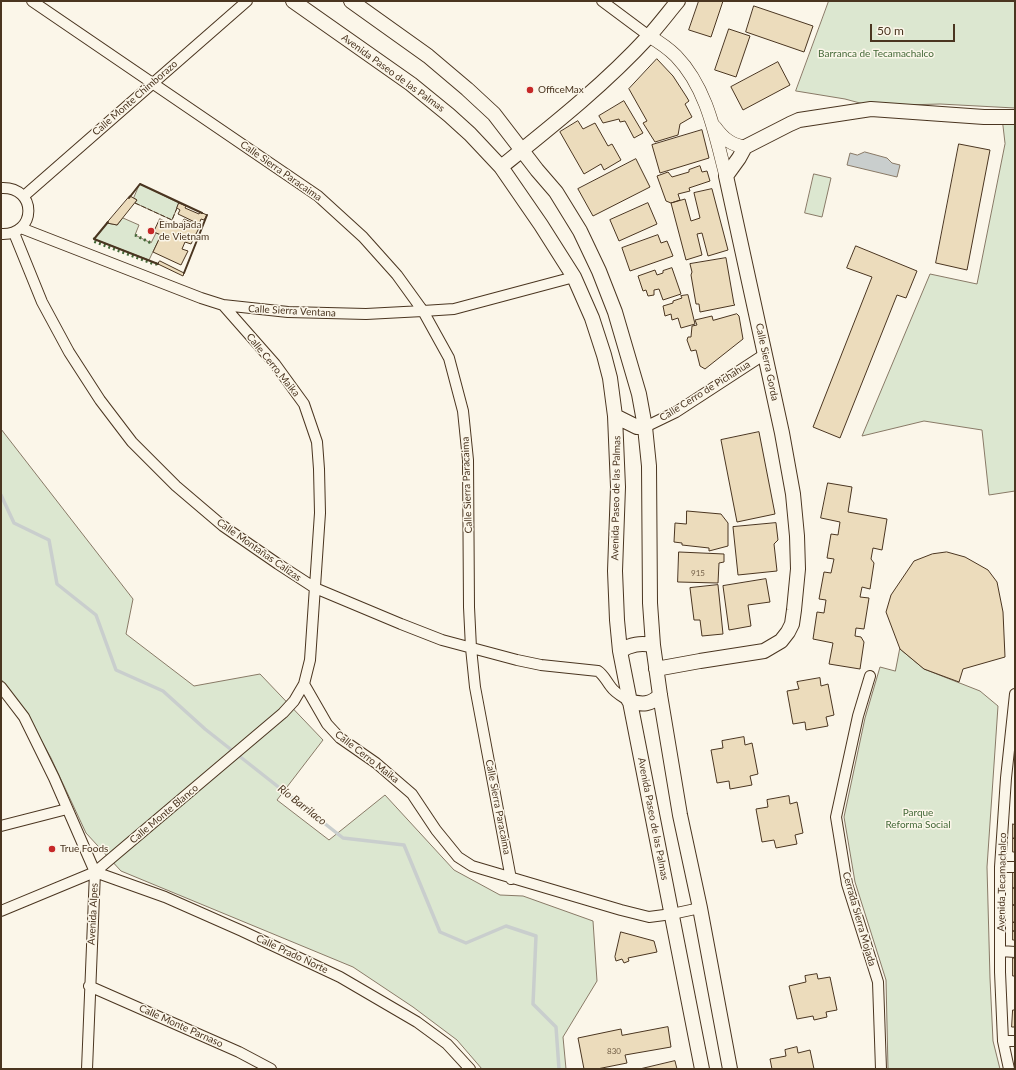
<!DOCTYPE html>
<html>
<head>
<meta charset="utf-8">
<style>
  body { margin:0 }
  #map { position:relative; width:1016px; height:1070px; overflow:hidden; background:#fbf6e9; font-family:Lato,sans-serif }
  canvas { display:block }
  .frame { position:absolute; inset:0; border:2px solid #4a3520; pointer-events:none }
  .scale { position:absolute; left:870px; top:24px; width:85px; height:18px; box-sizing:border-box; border:2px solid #4a3520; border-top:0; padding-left:5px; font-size:12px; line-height:14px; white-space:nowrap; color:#4a3520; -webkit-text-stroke:3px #fbf6e9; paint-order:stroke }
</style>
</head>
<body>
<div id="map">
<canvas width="1016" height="1070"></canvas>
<div class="frame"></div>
<div class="scale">50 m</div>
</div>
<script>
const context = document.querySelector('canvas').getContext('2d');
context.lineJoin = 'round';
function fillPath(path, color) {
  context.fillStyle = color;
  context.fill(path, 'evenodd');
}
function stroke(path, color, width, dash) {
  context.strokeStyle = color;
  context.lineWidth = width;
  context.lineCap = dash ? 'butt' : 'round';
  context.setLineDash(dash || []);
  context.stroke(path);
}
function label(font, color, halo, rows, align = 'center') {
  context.font = font + ' Lato,sans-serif';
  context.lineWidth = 3;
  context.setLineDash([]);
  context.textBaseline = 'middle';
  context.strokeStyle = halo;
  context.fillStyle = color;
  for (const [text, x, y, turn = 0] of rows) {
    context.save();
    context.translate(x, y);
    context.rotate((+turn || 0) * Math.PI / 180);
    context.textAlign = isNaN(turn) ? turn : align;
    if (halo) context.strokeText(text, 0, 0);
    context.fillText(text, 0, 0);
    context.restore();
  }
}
const green = new Path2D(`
  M829 1H1015V108L940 104 871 106 845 99 796 91Z
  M1002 114 1015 115V491L989 495 982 430 924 421 862 436 930 274 977 284 1005 144Z
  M814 174 831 178 822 217 805 213Z
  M140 184 179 203 172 220 135 203 137 200 134 198Z
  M123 218 139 225 135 235 151 243 156 233 161 235 149 260 94 239 107 223 117 225Z
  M1 429 133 599 126 634 194 686 260 674 323 740 277 800 329 840 385 795 454 870 500 895 523 896 593 921 597 981 563 1037 566 1069H482L457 1040 413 1007 353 967 121 871 86 833 51 758 27 714 1 679Z
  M900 649 924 669 980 691 998 706 987 867 990 978 993 1041 1000 1069H888L886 980 855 882 844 817 865 718 880 667 895 671Z`);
const water = new Path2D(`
  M865 152 887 158 892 163 900 165 897 177 847 165 850 153 857 155Z`);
const stream = new Path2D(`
  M1 495 14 523 49 540 57 584 96 615 116 670 163 691 205 729 343 838 404 845 440 932 466 943 506 926 536 936 533 1004 556 1027 559 1069`);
const building = new Path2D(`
  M699 1H723L711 37 689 30Z
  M754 6 813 26 804 52 746 32Z
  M729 29 750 36 736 77 715 70Z
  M657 59 673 76 686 96 689 101 685 104 692 117 680 124 678 135 655 142 643 123 647 121 629 89Z
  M778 62 790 85 743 110 731 87Z
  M624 101 643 133 634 138 625 121 620 122 619 119 603 123 599 116Z
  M578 121 583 129 595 123 608 146 612 144 621 160 604 170 601 164 584 174 560 132Z
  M702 130 709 158 660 173 652 145Z
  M959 144 990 150 967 270 936 263Z
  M636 159 650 187 593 216 578 189Z
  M700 166 702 172 707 171 710 181 689 188 690 191 678 194 680 200 671 203 666 201 657 176 668 172 672 177 689 172V170Z
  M712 189 728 250 708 256 702 233 697 234 702 255 686 260 671 203 685 199 691 221 700 218 694 193Z
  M130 196 137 200 117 225 107 223Z
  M179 203 186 206 185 208 199 214 200 212 207 215 204 220 201 219 199 224 178 214 180 210 177 208Z
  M648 203 657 224 619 241 610 220Z
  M160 219 180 228 184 219 200 226 191 244 185 242 182 249 188 251 181 265 153 252 161 235 154 232Z
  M658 235 661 243 667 241 673 256 630 271 622 248Z
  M856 246 917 271 906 298 897 295 840 438 813 427 872 277 847 268Z
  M726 258 734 304 735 305 700 312 699 304H696L691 275 692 272 690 264Z
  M160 261 184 273 183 276 158 264Z
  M672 268 681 294 663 300 659 289 654 290V295L648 296 646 290 643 291 638 276 655 270 657 275 663 273V271Z
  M688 295 695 324 681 328 678 318 672 320 671 314 665 316 663 306 673 303V301L682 298 681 296Z
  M737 314 739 316 743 339 705 369 700 366 696 350 691 351 687 340 688 337H691L692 326 697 325 695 320 712 316 713 320Z
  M759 432 775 514 737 522 721 440Z
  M828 483 852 487 848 512 887 519 882 550 873 548 871 559 874 563 870 589 862 587 860 597 869 598 864 629 856 628 855 636 861 637 864 642 860 669 829 664 833 643 813 639 817 612 824 613 826 600 819 599 824 572 831 573 834 559 827 558 831 534 838 535 840 522 821 518Z
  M687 511 721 514 728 523V546L709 551V548L682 545V543L674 542 675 523 686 524Z
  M776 523 778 540 774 544 777 571 738 575 733 527Z
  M679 552 724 554V562L719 563 718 583 678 582Z
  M947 552 965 557 988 570 997 582 1003 612 1005 657 963 669 959 682 924 669 900 649 886 612 891 595 914 561 932 554Z
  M766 579 770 602 748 605 751 626 729 630 723 586Z
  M718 585 723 634 702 636 700 620H694L690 588Z
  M820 678 821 686 828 684 834 715 826 717 828 726 806 730 805 722 793 724 787 691 799 689 797 682Z
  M744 737 745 745 752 743 758 774 750 776 752 785 730 789 729 781 717 783 711 750 723 748 722 741Z
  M789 796 790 804 797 802 803 833 795 835 797 844 776 848 774 840 762 842 756 809 768 807 767 800Z
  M1013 824 1015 825V839L1013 838Z
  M1013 838 1015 839V852H1013Z
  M1013 870 1015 871V888H1013Z
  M1013 888H1015V905H1013Z
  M1013 905H1015V923L1013 922Z
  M1013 922 1015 923V931H1013Z
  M1013 931H1015V940H1013Z
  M621 932 654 941 657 952 628 958 629 961 624 963 622 959 616 961 615 957Z
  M1013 958H1015V976H1013Z
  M817 974 818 979 830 977 837 1010 826 1012 827 1017 814 1020 813 1016 797 1019 789 986 806 982 805 976Z
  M1013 1010H1015V1027H1012Z
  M668 1027 671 1047 625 1055 627 1063 597 1069H584L578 1038 621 1029 622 1035Z
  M797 1047 798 1053 810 1050 814 1069H772L770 1059 786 1056 785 1050Z
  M675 1061 677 1069H640Z`);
const minor = new Path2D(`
  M32 1 318 196 363 237 397 275 423 311 449 358 463 411 468 460 469 607 471 648 475 687 511 879
  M602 1 649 36
  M1 188C38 186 37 236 1 234
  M24 196 247 1
  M21 228 201 298 223 305 288 312 366 314 423 311 454 309 574 277
  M14 233 42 302 69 352 100 400 132 442 176 486 223 526 278 564 315 588 401 624 442 640 517 660 541 665 598 671C604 675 606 681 611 687 615 693 623 697 629 701
  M645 427 676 412 765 354
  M870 676 858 716 836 817 847 884 878 982 881 1069
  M304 684 327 724 340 738 376 763 412 794 436 830 458 857 472 866 621 910 649 917 672 914 700 908
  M1 687 24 717 54 778 95 872 87 1069
  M1 826 67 809
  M1000 867H1015
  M95 872 165 897 242 931 340 977 417 1022 447 1044 470 1069
  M1 911 95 872 283 713 294 701 304 684 310 660 320 513 319 469 317 442 304 404 275 364 223 305
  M1001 951 1015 952
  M89 986 239 1052 271 1069
  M1003 1041H1015
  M1009 1069 1003 1041 1000 972V867L1006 778 1015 694`);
const tertiary = new Path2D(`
  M649 36C659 42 668 48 676 56 707 88 715 134 726 176
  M715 127C723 138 731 145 745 147`);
const secondary = new Path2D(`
  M293 1 411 84 449 115 470 134 501 167 541 225 574 277 592 318 604 355 610 378 615 416 618 487 615 571 617 620 620 651 702 1069
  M351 1 428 56 467 89 494 114 537 170 556 192 580 231 599 271 615 312 639 394 645 427 649 466 650 603 653 645 660 695 680 815 700 908 730 1069
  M501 167C552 126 604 85 649 36 659 25 668 13 678 1
  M615 416 637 427H645
  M620 651C631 644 640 643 653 645
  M656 669 700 661 764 651 781 641 788 632 792 624 794 610 798 569 797 536 793 494 782 433 726 176 739 158 745 147 790 124 799 120 871 109 984 117H1015
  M629 701C642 705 651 705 660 695`);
const hedge = new Path2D(`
  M135 235 151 243
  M95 238 93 241 154 264H158`);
const fence = new Path2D(`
  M135 203 172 220 177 208`);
const wall = new Path2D(`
  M129 198 140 184 202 213
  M108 222 94 239 158 264
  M184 273 207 215`);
const markers = [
  [530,90,4,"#c62828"],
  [151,231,4,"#c62828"],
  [52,849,4,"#c62828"]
];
const numberNames = [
  ["915",698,573],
  ["830",614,1051]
];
const parkNames = [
  ["Barranca de Tecamachalco",876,54],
  ["Parque",918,813],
  ["Reforma Social",918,825]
];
const streetNames = [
  ["Avenida Paseo de las Palmas",393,73,36],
  ["Calle Monte Chimborazo",135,98,-41],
  ["Calle Sierra Paracaima",281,171,35],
  ["Calle Sierra Ventana",292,311,3],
  ["Calle Sierra Gorda",767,362,78],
  ["Calle Cerro Maika",273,365,51],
  ["Calle Cerro de Pichahua",705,391,-32],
  ["Calle Sierra Paracaima",467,485,-92],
  ["Avenida Paseo de las Palmas",616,498,-89],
  ["Calle Montañas Calizas",259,550,35],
  ["Calle Cerro Maika",367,757,38],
  ["Calle Sierra Paracaima",498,807,79],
  ["Calle Monte Blanco",164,814,-40],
  ["Avenida Paseo de las Palmas",653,819,79],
  ["Avenida Tecamachalco",1002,882,-89],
  ["Avenida Alpes",93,914,-87],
  ["Cerrada Sierra Mojada",859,919,74],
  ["Calle Prado Norte",292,954,25],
  ["Calle Monte Parnaso",181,1026,24]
];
const poiNames = [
  ["OfficeMax",538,90],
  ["Embajada",159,225],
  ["de Vietnam",159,237],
  ["True Foods",60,849]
];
const waterNames = [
  ["Río Barrilaco",302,805,38]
];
fillPath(green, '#dce7d0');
stroke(green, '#887966', 1);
fillPath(water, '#c9cecd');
stroke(water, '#887966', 1);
stroke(stream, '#c9cecd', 3.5);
fillPath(building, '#ecdcbc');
stroke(building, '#4a3520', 1);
stroke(minor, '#4a3520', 12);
stroke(tertiary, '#4a3520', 14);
stroke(secondary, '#4a3520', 16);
stroke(minor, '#fbf6e9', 10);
stroke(tertiary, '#fbf6e9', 13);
stroke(secondary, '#fbf6e9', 14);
stroke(hedge, '#436837', 3, [2, 3]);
stroke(fence, '#4a3520', 1, [5, 2]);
stroke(wall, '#4a3520', 2);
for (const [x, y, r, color] of markers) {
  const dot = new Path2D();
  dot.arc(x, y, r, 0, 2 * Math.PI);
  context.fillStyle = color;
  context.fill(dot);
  stroke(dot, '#fbf6e9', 1.5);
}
label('8px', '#725f47', null, numberNames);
label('10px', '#436837', '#fbf6e9', parkNames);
label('10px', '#4a3520', '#fbf6e9', streetNames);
label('10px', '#4a3520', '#fbf6e9', poiNames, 'left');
label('italic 11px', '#4a3520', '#fbf6e9', waterNames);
</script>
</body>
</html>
